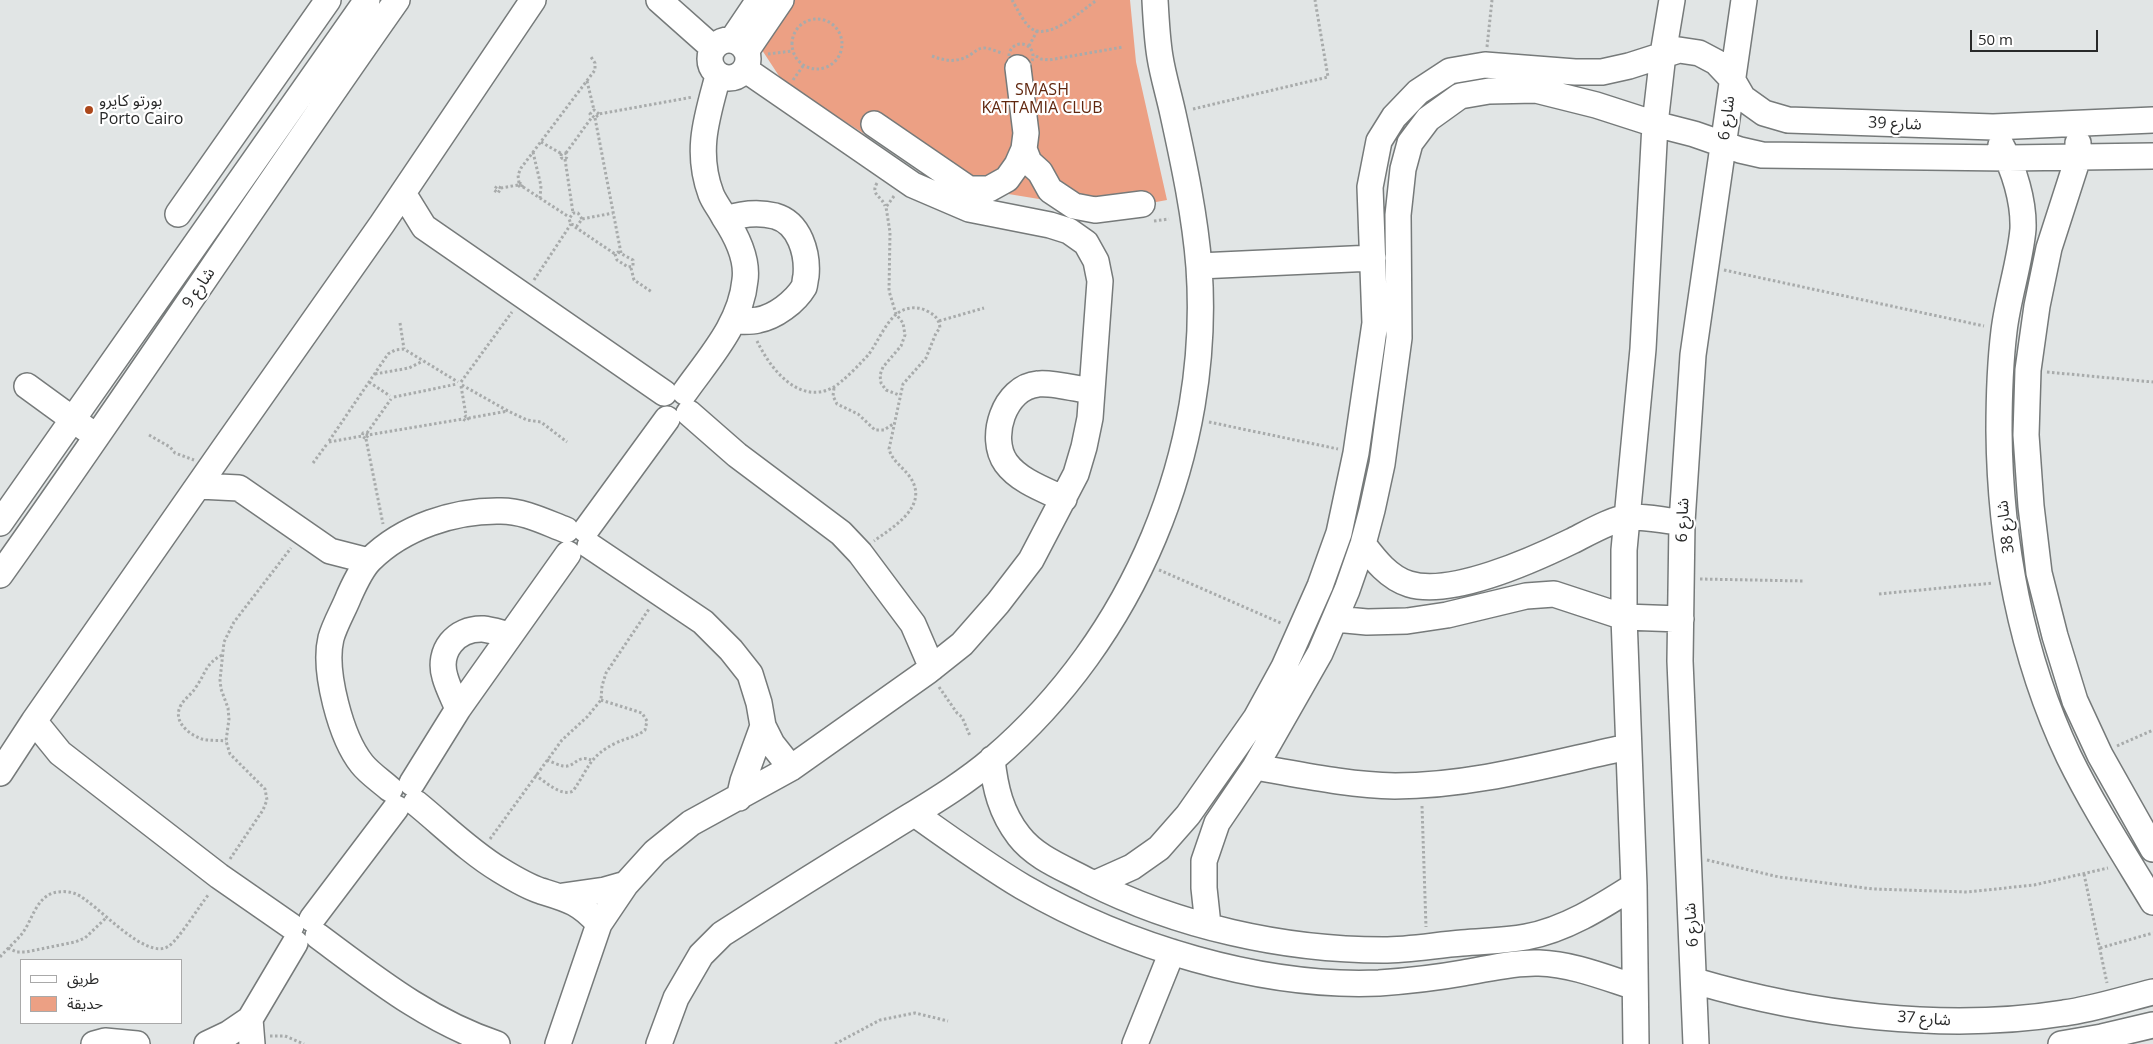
<!DOCTYPE html>
<html>
<head>
<meta charset="utf-8">
<style>
  body { margin:0 }
  #map { position:relative; width:2153px; height:1044px; overflow:hidden; background:#e1e5e5; font-family:"Open Sans","Noto Sans Arabic",sans-serif }
  canvas { display:block }
  .legend { position:absolute; left:20px; top:959px; width:162px; height:65px; box-sizing:border-box; background:#fff; border:1px solid #a9a9a9; margin:0; padding:6px 9px; list-style:none; font-size:15px; color:#282929 }
  .legend li { display:flex; align-items:center; gap:10px; height:25px }
  .legend b { width:25px; border:1px solid #a9a9a9 }
  .scale { position:absolute; left:1970px; top:30px; width:128px; height:22px; box-sizing:border-box; border:2px solid #282929; border-top:0; padding-left:6px; font-size:15px; line-height:18px; white-space:nowrap; color:#282929; -webkit-text-stroke:4px #fff; paint-order:stroke }
</style>
</head>
<body>
<div id="map">
<canvas width="2153" height="1044"></canvas>
<ul class="legend">
<li><b style="height:6px;background:#fff"></b>طريق</li>
<li><b style="height:14px;background:#eca084"></b>حديقة</li>
</ul>
<div class="scale">50 m</div>
</div>
<script>
const context = document.querySelector('canvas').getContext('2d');
context.lineJoin = 'round';
function fillPath(path, color) {
  context.fillStyle = color;
  context.fill(path, 'evenodd');
}
function stroke(path, color, width, dash) {
  context.strokeStyle = color;
  context.lineWidth = width;
  context.lineCap = dash ? 'butt' : 'round';
  context.setLineDash(dash || []);
  context.stroke(path);
}
function label(font, color, halo, rows, align = 'center') {
  context.font = font + ' "Open Sans","Noto Sans Arabic",sans-serif';
  context.lineWidth = 4.5;
  context.setLineDash([]);
  context.textBaseline = 'middle';
  context.strokeStyle = halo;
  context.fillStyle = color;
  for (const [text, x, y, turn = 0] of rows) {
    context.save();
    context.translate(x, y);
    context.rotate((+turn || 0) * Math.PI / 180);
    context.textAlign = isNaN(turn) ? turn : align;
    if (halo) context.strokeText(text, 0, 0);
    context.fillText(text, 0, 0);
    context.restore();
  }
}
const green = new Path2D(`
  M793 0H1130L1136 62 1167 200 1080 216 1045 200 978 189 924 172 783 82 760 47Z`);
const path = new Path2D(`
  M1012 0C1017 8 1024 24 1032 29 1051 40 1082 10 1097 0
  M792 44a25 25 0 1 1 50 0a25 25 0 1 1-50 0Z
  M1009 56a12 12 0 1 1 24 0a12 12 0 1 1-24 0Z
  M1029 46 1037 31
  M1487 47 1492 0
  M768 54 792 51
  M932 56C945 61 957 63 970 55 975 52 978 48 984 48 990 48 997 52 1003 53
  M1036 56 1041 59 1049 60 1123 47
  M793 80 803 66
  M587 81 594 110
  M1193 109 1328 77 1315 0
  M599 114 594 110 590 114 595 118 599 114 693 97
  M595 118 621 253
  M541 142 562 154
  M533 152 541 186 540 198
  M566 153 592 117
  M561 156a3 3 0 1 1 6 0a3 3 0 1 1-6 0Z
  M565 159 573 213
  M519 183 518 175 521 168 595 70V63L591 57
  M519 183 523 184 521 188 518 185Z
  M877 183C870 195 882 196 885 206
  M523 187 569 217
  M501 188 497 186 494 190 498 193 501 188 518 185
  M894 196 886 207 890 232 889 291 896 314 903 323 905 335 901 346 883 367 880 375 881 383 886 390 899 395
  M582 219 578 213H573L569 219 571 224 577 226 582 219 613 213
  M1154 221 1169 219
  M575 227 615 254
  M618 252 633 260V266L628 267 617 260 615 254Z
  M631 268 634 280 652 292
  M1724 270 1984 326
  M534 280 571 224
  M939 321 984 308
  M400 323 404 349
  M757 341C770 368 798 405 832 388 842 383 862 362 869 354 877 343 887 320 898 313 906 307 918 306 927 311 935 315 939 319 940 328L936 333 926 358 903 384 889 449C892 461 903 467 910 477 930 506 893 527 874 541
  M2047 372 2153 382
  M375 374 409 368 423 361
  M369 382 390 396
  M461 382 512 312
  M462 385 508 411 527 420 541 422 567 442
  M461 386 466 415
  M834 388 833 396 837 404 858 414 875 430H884L893 424
  M394 397 457 384
  M469 418 466 421 463 419 466 416 469 418 508 411
  M1209 422 1338 449
  M367 433 391 399
  M149 435 170 447 175 453 194 460
  M368 435 363 433 362 436 366 439 368 435 463 419
  M366 439 383 524
  M329 441 388 354 395 350 404 349 458 382
  M329 442 362 436
  M313 463 327 444
  M1159 570 1281 623
  M1700 579 1804 581
  M1879 594 1993 583
  M222 655C205 664 206 673 196 687 192 694 185 698 181 705 172 721 188 734 202 739 209 741 218 740 226 741
  M939 687 957 713 962 717 970 736
  M2117 746 2153 730
  M547 760C552 762 558 765 563 766 575 768 577 754 591 760
  M535 775C546 782 561 797 573 791 589 768 589 756 616 743 626 738 636 737 645 730L647 721 642 713 601 700
  M1422 806 1426 927
  M490 839 562 740 587 717 601 700 602 686 606 673 649 609
  M230 859 263 810 267 800 265 789 230 754 226 741 229 719 228 708 221 689 220 680 224 642 234 622 291 548
  M1707 860 1779 877 1873 889 1967 892 2034 885 2108 868
  M2084 874 2107 983
  M8 948 17 952H26L75 942 85 938 106 918
  M2100 948 2153 933
  M0 957C7 949 15 942 21 935 32 922 35 899 53 893 60 891 69 891 76 894 96 902 145 962 169 946 179 939 200 905 209 894
  M270 1036H285L304 1044
  M835 1044 880 1020 915 1013 948 1021`);
const minor = new Path2D(`
  M659 0 713 48
  M710 59a19 19 0 1 1 38 0a19 19 0 1 1-38 0Z
  M732 40 759 0
  M747 50 781 0
  M874 124 969 189H989L1007 179 1017 165 1024 149 1026 133 1018 68
  M2078 143V158L2049 248 2037 306 2028 370 2026 435 2031 506 2039 573 2055 636 2075 701 2100 755 2153 849
  M2001 145C2014 169 2024 201 2023 229 2020 263 2008 297 2004 331 2000 364 1999 398 1999 431 2000 542 2021 656 2069 757 2094 808 2124 854 2153 902
  M1024 149 1029 162 1040 172 1050 190 1074 206 1095 210 1142 204
  M403 193 424 227 664 393
  M178 214 328 0
  M726 219C741 214 759 212 775 216 800 223 808 254 806 276 805 280 805 284 804 287 795 302 775 317 758 320 750 322 742 321 735 321
  M1199 266 1373 258
  M27 386 86 429
  M685 392C709 358 741 324 745 280 748 258 736 235 724 217 720 209 714 202 711 194 695 151 707 117 718 76
  M689 413 737 455 841 533 860 553 913 624 932 668
  M199 486 239 488 330 551 369 561
  M1064 499C1045 490 1019 481 1006 463 988 438 1004 387 1038 384 1051 382 1077 389 1091 391
  M0 523 367 0
  M586 530 667 419
  M1363 544C1375 560 1389 578 1409 584 1451 597 1533 560 1572 541 1586 534 1614 518 1629 517 1646 516 1665 521 1682 522
  M590 546 703 622 731 650 750 674 759 703 763 726 772 744 791 768
  M0 575C135 385 263 190 397 0
  M1335 619 1367 622 1407 621 1447 615 1526 596 1554 594 1624 617 1681 619
  M458 709C454 699 448 688 445 677 437 651 456 628 483 629 492 630 501 633 510 635
  M34 721 60 753 219 876 291 926
  M992 759C995 788 1001 813 1019 836 1036 858 1064 868 1088 881 1177 926 1283 950 1383 950 1409 950 1436 945 1462 943 1483 941 1505 941 1526 937 1565 930 1601 907 1634 886
  M1255 767C1302 775 1348 785 1395 786 1474 786 1552 763 1628 747
  M0 773 34 721 223 450 382 224 533 0
  M412 783 458 709 568 554
  M390 789C381 781 369 773 362 764 341 738 323 671 331 638 335 624 344 609 349 596 354 585 361 569 370 560 403 527 455 510 501 511 524 511 545 522 566 530
  M739 798 743 781 763 726
  M416 803C443 825 470 852 500 870 513 878 526 886 541 891 567 899 580 902 599 924
  M915 814C950 839 986 865 1023 887 1125 946 1261 988 1379 983 1407 981 1435 978 1463 973 1488 969 1513 962 1539 963 1572 964 1604 977 1635 987
  M1094 884 1132 867 1159 848 1188 815 1256 718 1284 667 1320 586 1339 533 1356 453 1375 323 1370 187 1379 141 1394 117 1418 92 1450 71 1485 65 1575 72H1602L1629 66 1679 50 1699 53 1716 62 1732 79 1743 98 1764 113 1788 120 1993 127 2153 120
  M563 896 605 890 626 884
  M312 919 396 808
  M1208 925 1204 888V861L1217 823 1255 767 1320 653 1347 590 1363 544 1372 510 1382 464 1399 338 1398 215 1403 169 1410 143 1428 119 1460 96 1489 91 1536 90 1596 105 1655 124 1694 134 1740 150 1762 155 2008 158 2153 156
  M318 936C376 979 428 1021 497 1044
  M1695 981C1810 1015 1945 1032 2064 1013 2094 1009 2124 999 2153 992
  M250 1019 252 1044
  M94 1044 105 1041 137 1044
  M207 1044 228 1034 250 1019 295 943
  M558 1044 599 924 626 884 655 852 691 823 791 768 928 671 962 644 998 603 1031 560 1076 474 1084 447 1090 418 1100 281 1096 261 1086 243 1069 231 1050 225 969 209 913 185 746 70
  M659 1044 676 998 701 955 722 934C775 900 829 866 883 833 921 809 959 788 993 759 1134 638 1212 452 1199 267 1195 216 1184 164 1173 114 1169 95 1163 76 1160 57 1157 39 1156 19 1155 0
  M1135 1044 1172 952
  M1636 1044 1634 886 1624 617V550L1643 349 1655 124 1663 54 1672 0
  M1696 1044 1680 661 1682 522 1693 355 1744 0
  M2061 1044 2102 1037 2153 1025`);
const markers = [
  [89,110,5,"#ac471b"]
];
const parkNames = [
  ["SMASH",1042,90],
  ["KATTAMIA CLUB",1042,108]
];
const poiNames = [
  ["بورتو كايرو",99,101],
  ["Porto Cairo",99,119]
];
const streetNames = [
  ["شارع 6",1727,118,-83],
  ["شارع 39",1895,124,2],
  ["شارع 9",199,288,-56],
  ["شارع 6",1683,520,-88],
  ["شارع 38",2006,527,-97],
  ["شارع 6",1692,925,-94],
  ["شارع 37",1924,1019,4]
];
fillPath(green, '#eca084');
stroke(minor, '#767a7a', 28);
stroke(path, '#a8abab', 3, [2.5, 2.5]);
stroke(minor, '#fff', 25);
for (const [x, y, r, color] of markers) {
  const dot = new Path2D();
  dot.arc(x, y, r, 0, 2 * Math.PI);
  context.fillStyle = color;
  context.fill(dot);
  stroke(dot, '#fff', 2);
}
label('16px', '#60270f', '#fff', parkNames);
label('16px', '#282929', '#fff', poiNames, 'left');
label('16px', '#282929', '#fff', streetNames);
</script>
</body>
</html>
